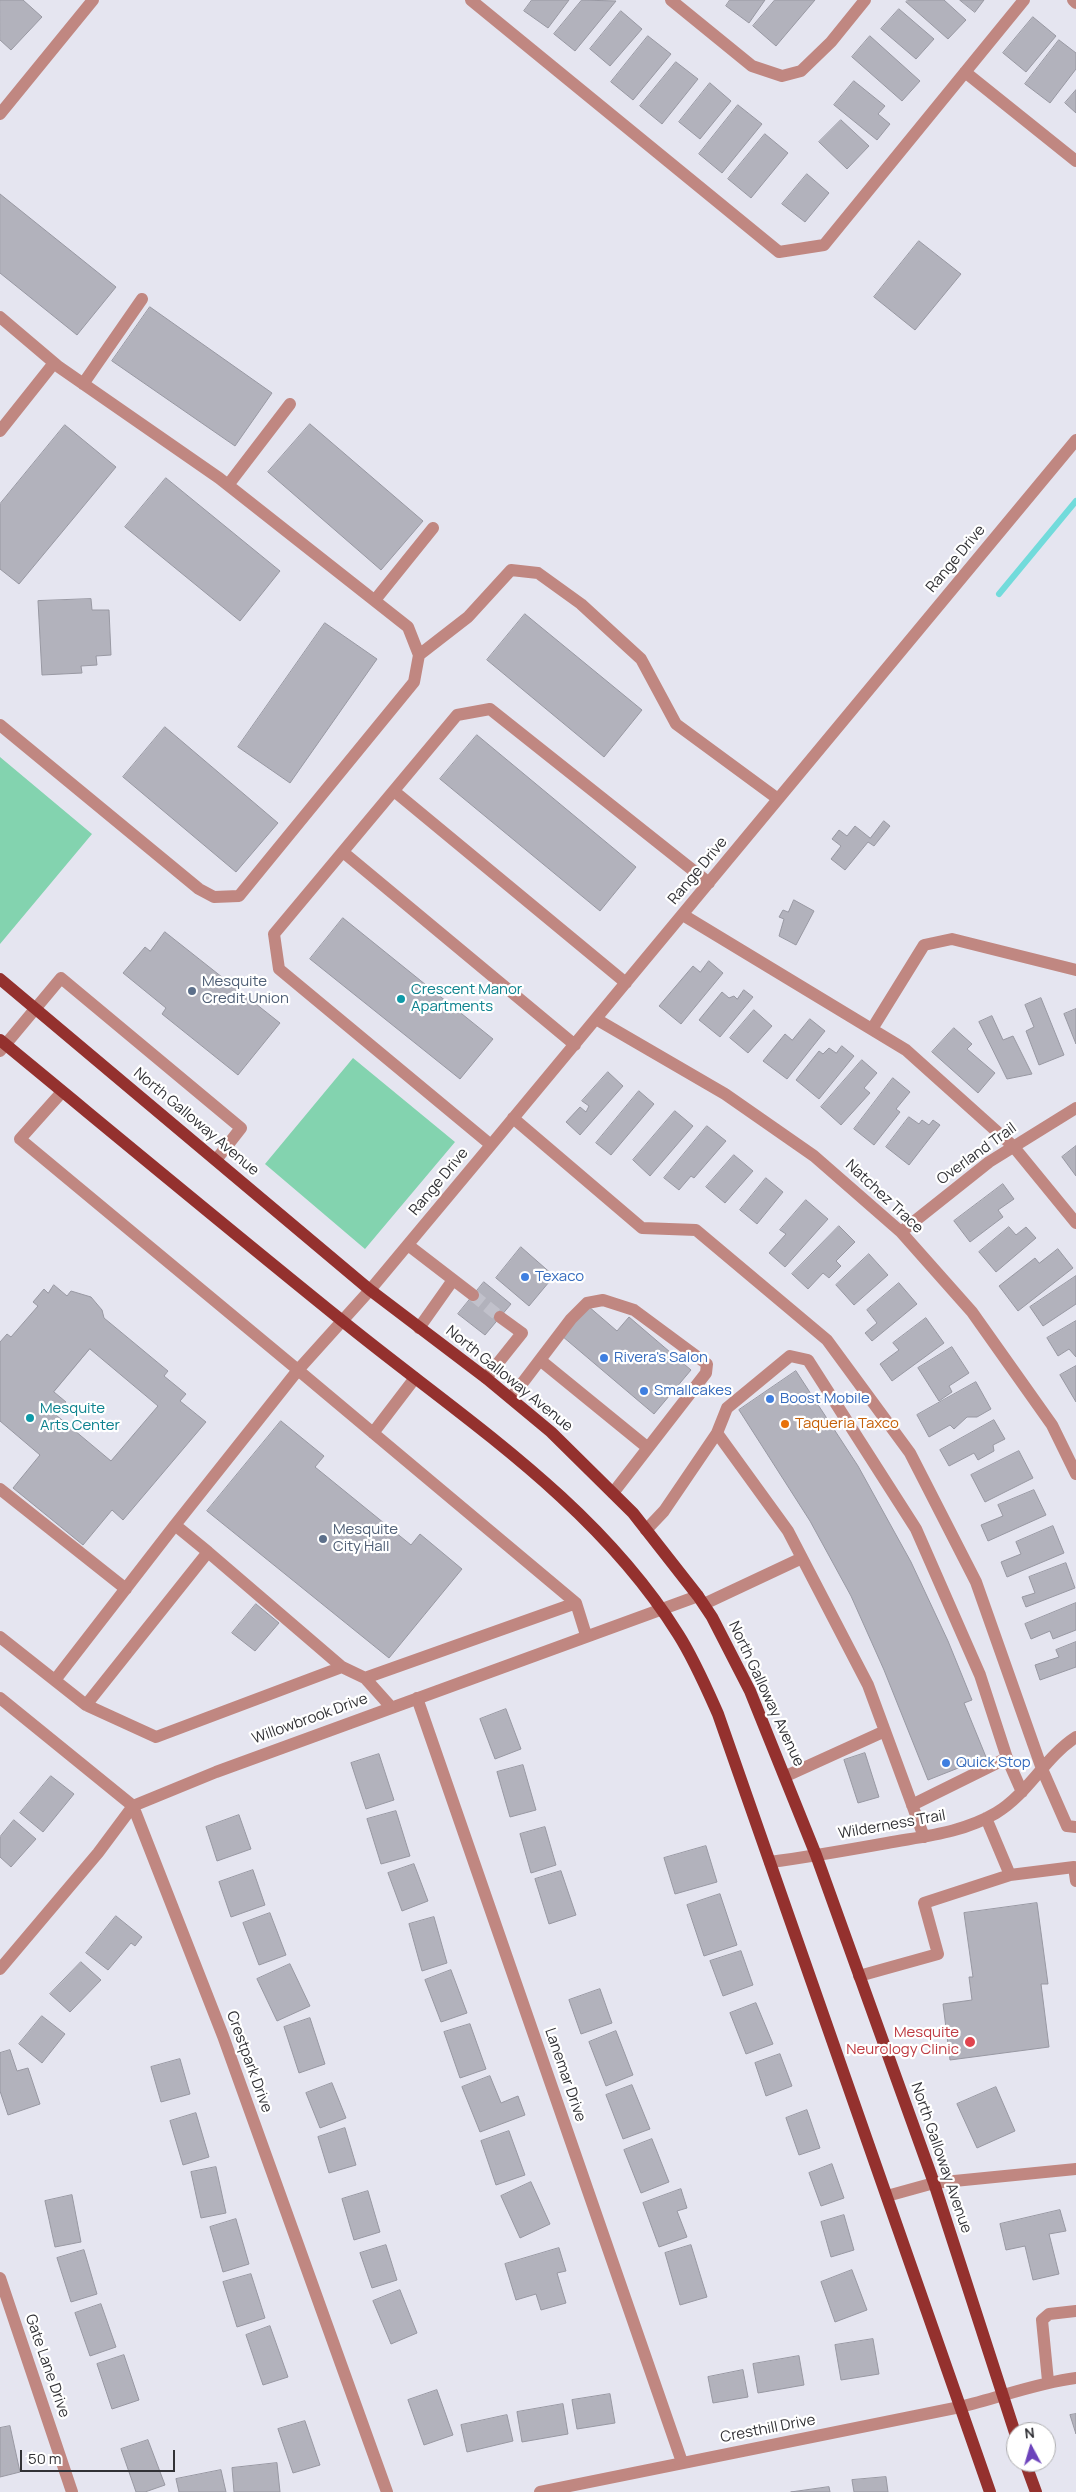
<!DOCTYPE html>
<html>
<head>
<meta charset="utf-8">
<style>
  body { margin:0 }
  #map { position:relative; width:1076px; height:2492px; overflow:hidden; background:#e5e5f0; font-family:Manrope,sans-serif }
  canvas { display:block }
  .north { position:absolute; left:1006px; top:2422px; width:50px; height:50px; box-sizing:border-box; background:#fff; border:1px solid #adadaf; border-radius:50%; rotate:354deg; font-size:14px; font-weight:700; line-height:20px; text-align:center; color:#323236 }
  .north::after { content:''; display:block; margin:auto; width:18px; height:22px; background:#6c43bb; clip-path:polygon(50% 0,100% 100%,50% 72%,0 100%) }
  .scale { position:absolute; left:20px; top:2450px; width:155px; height:22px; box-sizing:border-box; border:2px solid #323236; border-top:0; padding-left:6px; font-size:15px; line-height:18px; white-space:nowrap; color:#323236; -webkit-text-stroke:4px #fff; paint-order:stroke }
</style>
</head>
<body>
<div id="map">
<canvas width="1076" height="2492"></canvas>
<div class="north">N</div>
<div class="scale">50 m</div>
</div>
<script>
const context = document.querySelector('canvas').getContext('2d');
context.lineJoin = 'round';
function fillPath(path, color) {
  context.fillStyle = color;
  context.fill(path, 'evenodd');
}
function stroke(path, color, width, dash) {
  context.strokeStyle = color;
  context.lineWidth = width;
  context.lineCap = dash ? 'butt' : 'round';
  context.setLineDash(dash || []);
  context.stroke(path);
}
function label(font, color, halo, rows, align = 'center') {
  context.font = font + ' Manrope,sans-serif';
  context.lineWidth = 4.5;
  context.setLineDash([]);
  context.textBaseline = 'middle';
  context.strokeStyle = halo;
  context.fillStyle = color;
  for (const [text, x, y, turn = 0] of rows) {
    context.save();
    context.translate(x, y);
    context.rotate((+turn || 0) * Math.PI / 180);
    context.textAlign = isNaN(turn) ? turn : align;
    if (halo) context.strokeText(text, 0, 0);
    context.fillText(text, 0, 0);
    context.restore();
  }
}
const green = new Path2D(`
  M0 757 92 834 0 944Z
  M353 1058 455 1142 365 1249 265 1164Z`);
const stream = new Path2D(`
  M999 594 1076 501`);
const building = new Path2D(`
  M0 0H23L42 17 11 50 0 40Z
  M532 0H569L548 28 524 11Z
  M582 0 616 1 575 51 554 34Z
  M730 0H765L749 23 726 6Z
  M775 0H815L776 46 753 26Z
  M908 0H944L966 20 948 39 906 2Z
  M960 0H984L975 12Z
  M899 9 934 39 916 59 881 29Z
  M621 11 642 29 610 66 590 49Z
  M1033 17 1056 36 1026 72 1003 53Z
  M648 36 671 54 633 100 611 82Z
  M870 36 920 81 902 101 852 57Z
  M1059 40 1076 53V69L1050 103 1025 84Z
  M676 62 698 79 662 124 640 106Z
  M854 81 885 106 878 114 890 124 877 140 834 105Z
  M710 83 731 101 700 139 679 122Z
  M1076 90V113L1065 103Z
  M738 105 762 124 722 173 699 154Z
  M841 120 869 146 847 169 819 142Z
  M765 134 788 153 751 198 728 179Z
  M807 174 829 193 805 222 782 204Z
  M0 194 116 287 77 335 0 273Z
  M919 241 961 274 915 330 874 297Z
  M150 307 272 393 235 446 112 361Z
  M310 424 423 521 381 570 268 472Z
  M65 425 116 467 19 584 0 569V504Z
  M166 478 280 571 240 621 125 527Z
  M91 599 92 610H109L111 655 96 656 97 665 81 666 82 673 42 675 38 601Z
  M525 614 642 710 604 757 487 660Z
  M325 623 377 659 290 783 238 747Z
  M165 727 278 823 236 872 123 777Z
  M477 735 636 867 600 911 440 779Z
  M884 821 890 826 874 846 868 842 845 870 831 859 841 846 832 839 839 830 847 836 855 826 870 838Z
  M794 900 814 911 796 945 779 936 784 919 779 917 783 910 788 912Z
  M343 918 493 1039 460 1079 310 959Z
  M165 932 280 1023 238 1075 162 1014 166 1008 123 973 145 947 150 951Z
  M709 961 723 973 681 1024 659 1006 693 966 700 972Z
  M744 990 753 997 720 1037 699 1020 722 992 729 998 734 996 737 999Z
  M1041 998 1064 1055 1039 1065 1026 1031 1034 1027 1025 1005Z
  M1076 1009V1044L1064 1014Z
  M754 1010 772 1026 748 1053 730 1038Z
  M992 1016 1003 1040 1013 1036 1032 1074 1007 1079 979 1022Z
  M810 1019 825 1031 787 1079 763 1061 785 1034 792 1040Z
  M954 1028 972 1044 967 1049 995 1073 978 1093 932 1052Z
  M842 1046 854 1056 819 1099 796 1080 819 1051 823 1054 829 1048 836 1053Z
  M862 1060 877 1073 864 1088 870 1093 841 1125 821 1107Z
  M608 1072 623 1086 580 1135 566 1122 580 1107 586 1112 589 1106 582 1101Z
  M893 1078 910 1092 896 1109 900 1112 874 1145 854 1129Z
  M639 1091 654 1104 611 1155 596 1143Z
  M675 1111 693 1126 650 1176 633 1160Z
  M909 1117 919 1124 922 1120 929 1125 933 1120 940 1125 909 1165 886 1147Z
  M707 1126 726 1141 694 1178 691 1176 679 1190 664 1178Z
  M1076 1146V1176L1062 1157Z
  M734 1155 753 1171 725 1203 706 1187Z
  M766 1178 783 1192 757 1224 740 1210Z
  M1003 1184 1014 1199 998 1210 1003 1217 970 1242 954 1221Z
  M806 1200 828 1219 785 1267 769 1253 786 1234 780 1230Z
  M839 1226 855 1242 836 1261 841 1266 829 1278 823 1273 808 1289 792 1274Z
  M1009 1227 1016 1235 1026 1227 1036 1238 996 1272 979 1252Z
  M521 1247 554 1276 529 1306 496 1278Z
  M1058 1249 1073 1268 1018 1311 999 1286 1035 1258 1039 1263Z
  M869 1254 888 1275 854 1305 836 1285Z
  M1076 1276V1304L1043 1326 1030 1307Z
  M484 1282 511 1304 485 1335 458 1314Z
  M899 1283 917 1304 872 1341 865 1333 877 1323 867 1310Z
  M54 1285 67 1296 71 1291 91 1297 102 1310 104 1318 168 1371 164 1376 186 1394 180 1401 206 1422 123 1520 112 1510 83 1545 13 1488 40 1455 0 1421V1342L7 1334 11 1337 38 1306 33 1302 44 1289 48 1293ZM90 1349 158 1406 111 1461 56 1415 66 1402 54 1392Z
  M588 1306 617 1331 629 1317 691 1370 654 1414 562 1336Z
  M926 1318 944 1343 892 1381 880 1364 899 1350 893 1343Z
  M1076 1321V1357L1069 1349 1058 1356 1047 1338Z
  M952 1347 969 1373 949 1386 952 1392 939 1401 918 1368Z
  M1076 1366V1402L1060 1375Z
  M796 1371 858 1466 911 1562 948 1641 972 1700 964 1703 986 1757 928 1780 884 1670 851 1596 810 1521 739 1410Z
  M976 1382 991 1409 977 1417H967L954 1429 950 1425 929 1437 917 1415Z
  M994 1420 1005 1439 993 1445 994 1451 978 1460 974 1453 949 1466 940 1450Z
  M281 1421 324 1456 315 1467 411 1545 420 1534 462 1569 389 1658 207 1511Z
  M1019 1451 1033 1478 985 1502 971 1475Z
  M1034 1490 1046 1515 988 1541 981 1525 1003 1516 998 1505Z
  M1053 1526 1064 1553 1007 1577 1001 1562 1021 1554 1016 1542Z
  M1066 1563 1075 1588 1026 1607 1022 1597 1035 1593 1029 1577Z
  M1076 1603V1630L1053 1639 1050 1631 1031 1639 1025 1624Z
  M256 1604 279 1623 255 1651 232 1633Z
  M1076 1642V1667L1040 1680 1035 1665 1059 1657 1056 1650Z
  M506 1709 521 1749 495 1759 480 1719Z
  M865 1753 879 1797 858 1803 844 1760Z
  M379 1754 394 1800 366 1809 351 1763Z
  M523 1765 536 1810 510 1817 497 1772Z
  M51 1776 74 1794 43 1832 20 1813Z
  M396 1811 410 1856 381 1864 367 1819Z
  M239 1815 251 1849 217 1861 206 1827Z
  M14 1820 36 1839 11 1867 0 1857V1837Z
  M545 1827 556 1865 531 1873 520 1834Z
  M706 1846 717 1882 675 1894 664 1858Z
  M414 1864 428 1901 402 1911 388 1873Z
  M253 1870 265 1905 231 1917 219 1882Z
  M561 1871 576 1915 549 1924 535 1879Z
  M720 1894 737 1945 704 1956 687 1905Z
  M1037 1903 1048 1984H1041L1049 2047 950 2060 943 2004 972 2000 969 1977H973L964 1913Z
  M270 1913 286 1955 259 1965 243 1923Z
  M116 1916 142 1937 135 1946 131 1943 108 1970 86 1953Z
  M434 1917 447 1963 422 1971 409 1924Z
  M741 1951 753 1985 723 1996 710 1961Z
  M81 1962 101 1980 70 2012 50 1994Z
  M290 1964 310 2006 277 2021 257 1979Z
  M451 1970 467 2013 441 2022 425 1980Z
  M600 1989 612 2023 581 2034 569 2000Z
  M756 2003 773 2044 746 2054 730 2013Z
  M42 2016 65 2034 42 2063 19 2044Z
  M310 2018 325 2064 299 2073 284 2027Z
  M470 2024 486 2069 460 2078 444 2032Z
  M616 2031 633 2075 606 2086 589 2042Z
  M10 2050 17 2071 28 2068 40 2104 8 2115 0 2091V2053Z
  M780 2054 792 2086 766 2096 755 2063Z
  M180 2059 190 2094 161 2102 151 2067Z
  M490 2076 501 2103 518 2096 525 2115 480 2132 462 2087Z
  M332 2083 346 2118 320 2128 306 2093Z
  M632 2085 650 2129 623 2139 606 2095Z
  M996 2087 1015 2131 977 2148 957 2104Z
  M807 2110 820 2148 799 2155 786 2118Z
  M196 2113 209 2157 183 2165 170 2121Z
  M345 2128 356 2165 329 2173 318 2137Z
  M509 2131 525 2175 496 2185 481 2141Z
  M652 2139 669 2182 641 2193 624 2150Z
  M832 2164 844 2198 821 2206 809 2173Z
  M216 2167 226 2213 201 2218 191 2172Z
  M531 2182 550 2224 520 2238 501 2196Z
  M681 2189 687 2208 677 2211 687 2237 659 2247 643 2203Z
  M368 2191 380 2232 354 2240 342 2199Z
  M72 2195 81 2242 55 2247 45 2201Z
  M1060 2210 1066 2231 1049 2234 1059 2274 1033 2280 1025 2246 1006 2250 1000 2224Z
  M844 2215 854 2250 831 2257 821 2222Z
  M236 2219 249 2264 223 2272 210 2227Z
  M386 2245 397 2280 372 2288 360 2253Z
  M691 2245 707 2297 680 2305 665 2253Z
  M559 2248 566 2271 557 2273 566 2303 541 2310 536 2294 516 2300 505 2264Z
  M84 2250 97 2294 71 2302 57 2258Z
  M852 2270 867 2310 835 2322 821 2282Z
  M251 2274 265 2318 237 2327 223 2282Z
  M400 2290 417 2333 391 2344 373 2301Z
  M101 2304 116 2347 90 2356 75 2313Z
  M270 2326 288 2377 263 2385 246 2335Z
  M873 2339 879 2374 841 2380 835 2345Z
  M124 2355 139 2400 112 2409 97 2364Z
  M799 2356 804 2385 758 2393 753 2364Z
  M743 2370 748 2397 713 2403 708 2377Z
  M437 2390 453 2435 424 2445 408 2400Z
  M610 2394 615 2423 577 2429 572 2400Z
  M563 2404 568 2434 522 2442 517 2412Z
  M1076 2414V2434L1070 2415Z
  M507 2415 513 2441 467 2452 461 2425Z
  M305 2421 320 2465 293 2473 278 2429Z
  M10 2426 20 2472 0 2477V2428Z
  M148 2440 165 2485 145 2492H136L121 2449Z
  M277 2463 280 2492H234L232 2468Z
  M221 2470 226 2492H179L176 2479Z
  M886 2477 888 2492H854L852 2480Z
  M829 2487 830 2492H791Z`);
const minorTunnel = new Path2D(`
  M473 1295 500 1317`);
const minor = new Path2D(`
  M471 0 779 252 824 245 1024 0
  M671 0 752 66 782 76 801 71 831 42 865 0
  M1073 0 1076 3
  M965 72 1076 161
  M0 114 93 0
  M0 317 59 367 219 478 408 627 419 655 414 682 239 896 214 897 199 889 0 725
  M83 384 142 299
  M0 431 54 363
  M228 485 290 404
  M375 600 433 528
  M419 655 468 617 511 570 538 573 581 604 641 659 676 724 778 799
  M394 791 626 983
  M343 852 575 1045
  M683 915 906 1050 1013 1146 1076 1223
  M596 1019 725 1094 814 1156 901 1232 972 1312 1052 1425 1076 1474
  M872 1029 924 945 952 939 1076 970
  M0 1051 61 978 241 1128 216 1160
  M62 1092 20 1139 298 1370 370 1290 491 1145 1076 440
  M513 1118 642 1228 696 1230 827 1340 910 1453 976 1582 1042 1769 1067 1826 1076 1827
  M491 1145 279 969 274 934 457 715 490 709 709 883
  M901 1232 989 1162 1076 1108
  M408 1245 473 1295
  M419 1328 453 1280
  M540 1360 648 1448
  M486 1378 522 1333 500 1317
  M511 1398 571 1319 587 1303 603 1300 634 1310 707 1364 706 1373 613 1493
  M373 1433 415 1378
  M717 1433 727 1408 790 1356 808 1360 916 1529 980 1675 1007 1758 1022 1792
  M0 1489 126 1589
  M646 1530 664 1511 717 1433 788 1531 868 1685 924 1837
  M208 1552 342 1667
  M704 1604 802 1558
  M0 1637 86 1705
  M365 1678 576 1603
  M55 1680 175 1525
  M0 1698 133 1806 223 2036 387 2492
  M417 1698 682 2462
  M391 1707 365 1678 342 1667 156 1737 86 1705 208 1552 175 1525 298 1370 576 1603 586 1635
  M786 1776 885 1731
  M912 1805 1007 1758
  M986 1818 1010 1875 1074 1867 1076 1881
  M770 1862C809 1857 848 1850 887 1843 925 1836 962 1833 996 1813 1028 1794 1045 1757 1076 1737
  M0 1969 98 1853 133 1806 216 1772 698 1596
  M859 1976 938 1954 924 1903 1010 1875
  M887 2196 934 2183 1076 2169
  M0 2278 72 2492
  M1048 2381 1042 2320 1049 2314 1076 2311
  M540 2492 960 2407C999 2398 1036 2383 1076 2378`);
const major = new Path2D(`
  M0 979 370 1290 486 1378 551 1432 633 1513 698 1596 712 1617 750 1691 816 1855 934 2183 1016 2436
  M0 1040C113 1133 226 1227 340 1319 459 1416 595 1501 678 1634 694 1659 706 1687 718 1714L990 2492
  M1025 2462 1036 2492`);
const markers = [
  [192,991,5,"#5c6f8a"],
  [401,999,5,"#0f9aa8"],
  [525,1277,5,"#3f7fe0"],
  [604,1358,5,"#3f7fe0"],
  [644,1391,5,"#3f7fe0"],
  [770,1399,5,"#3f7fe0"],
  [30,1418,5,"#0f9aa8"],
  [785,1424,5,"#e8710a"],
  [323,1539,5,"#5c6f8a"],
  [946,1763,5,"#3f7fe0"],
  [970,2042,6,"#e0444e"]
];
const streetNames = [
  ["Range Drive",956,559,-50],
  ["Range Drive",698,871,-50],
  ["North Galloway Avenue",196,1122,40],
  ["Overland Trail",977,1154,-36],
  ["Range Drive",439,1182,-50],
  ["Natchez Trace",884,1197,43],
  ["North Galloway Avenue",509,1379,39],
  ["North Galloway Avenue",766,1694,65],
  ["Willowbrook Drive",310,1719,-20],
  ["Wilderness Trail",892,1825,-10],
  ["Crestpark Drive",249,2062,70],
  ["Lanemar Drive",565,2075,71],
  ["North Galloway Avenue",941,2158,71],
  ["Gate Lane Drive",47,2366,71],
  ["Cresthill Drive",768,2429,-11]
];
const serviceNames = [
  ["Mesquite",202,982],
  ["Credit Union",202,999],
  ["Mesquite",333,1530],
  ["City Hall",333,1547]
];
const cultureNames = [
  ["Crescent Manor",411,990],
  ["Apartments",411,1007],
  ["Mesquite",40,1409],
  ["Arts Center",40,1426]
];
const shopNames = [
  ["Texaco",535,1277],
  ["Rivera's Salon",614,1358],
  ["Smallcakes",654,1391],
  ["Boost Mobile",780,1399],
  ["Quick Stop",956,1763]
];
const foodNames = [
  ["Taqueria Taxco",795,1424]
];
const healthNames = [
  ["Mesquite",959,2033],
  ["Neurology Clinic",959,2050]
];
fillPath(green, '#83d3af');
stroke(stream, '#72dbdb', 6);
fillPath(building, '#b2b2bc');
stroke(building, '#9898a2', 1);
stroke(minorTunnel, '#c1c1cb', 12, [12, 6]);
stroke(minor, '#c08781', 12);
stroke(major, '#94312e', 12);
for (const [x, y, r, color] of markers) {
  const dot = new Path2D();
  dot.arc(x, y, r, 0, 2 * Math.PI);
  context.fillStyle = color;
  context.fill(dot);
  stroke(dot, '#fff', 2);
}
label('15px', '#323236', '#fff', streetNames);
label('15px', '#4e5e75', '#fff', serviceNames, 'left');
label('15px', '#0d838f', '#fff', cultureNames, 'left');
label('15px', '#366cbe', '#fff', shopNames, 'left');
label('15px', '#c56008', '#fff', foodNames, 'left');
label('15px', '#be3a42', '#fff', healthNames, 'right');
</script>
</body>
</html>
